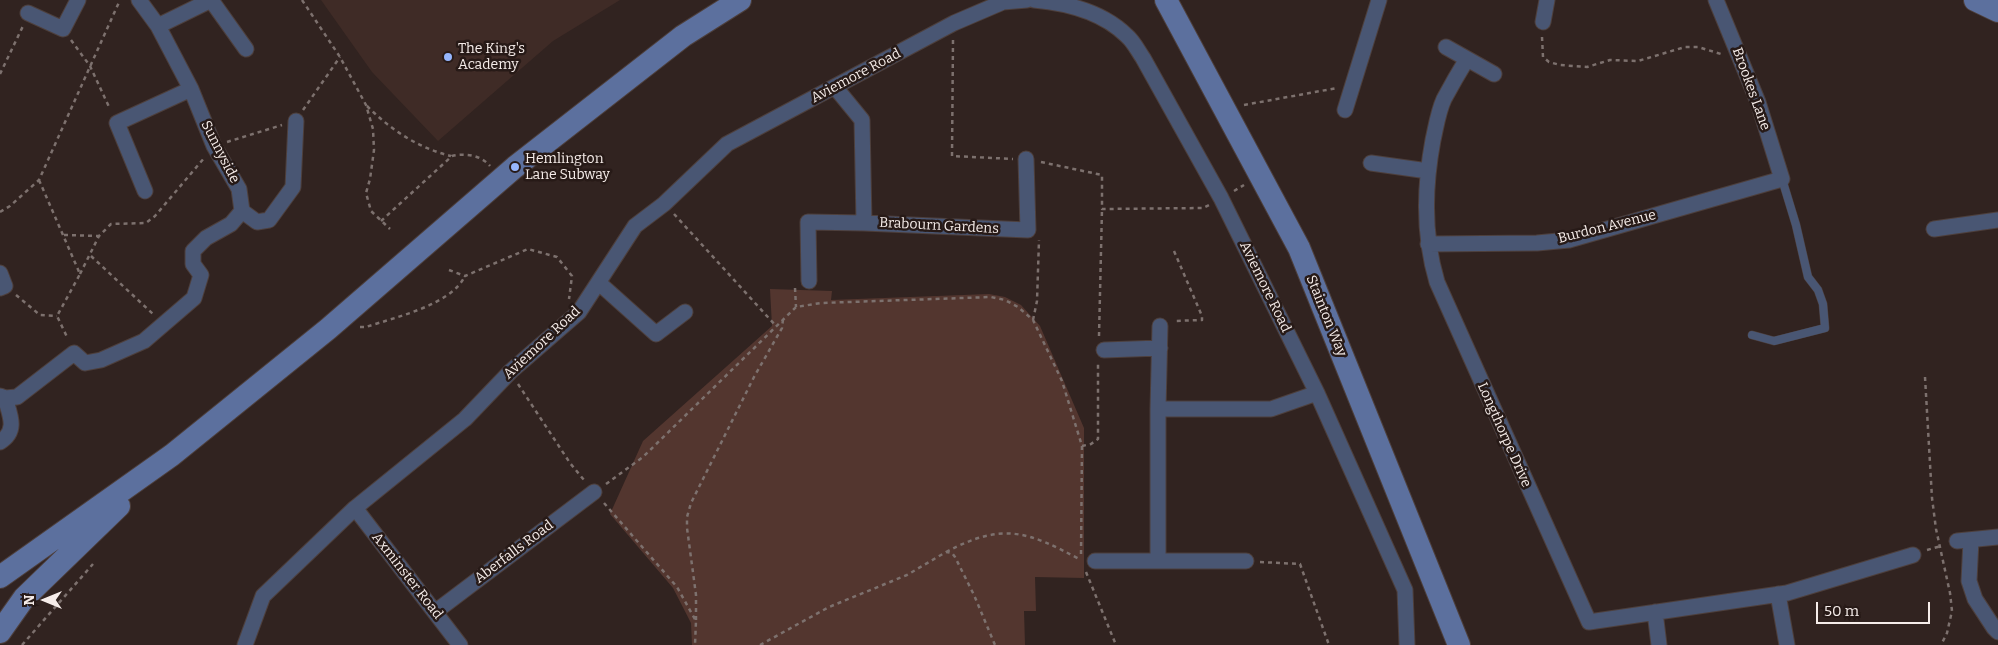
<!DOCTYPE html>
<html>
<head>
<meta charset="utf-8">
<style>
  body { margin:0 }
  #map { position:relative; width:1998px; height:645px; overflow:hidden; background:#312320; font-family:Bitter,serif }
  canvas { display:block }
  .north { position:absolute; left:20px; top:575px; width:50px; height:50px; -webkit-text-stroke:4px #271a17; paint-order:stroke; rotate:270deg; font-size:14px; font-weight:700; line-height:20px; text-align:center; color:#f6edea }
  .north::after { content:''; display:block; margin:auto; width:18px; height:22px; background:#f6edea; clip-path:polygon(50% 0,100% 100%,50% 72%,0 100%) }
  .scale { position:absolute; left:1816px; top:602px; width:114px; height:22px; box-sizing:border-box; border:2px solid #f6edea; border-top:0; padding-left:6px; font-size:15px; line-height:18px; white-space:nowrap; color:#f6edea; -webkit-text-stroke:4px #271a17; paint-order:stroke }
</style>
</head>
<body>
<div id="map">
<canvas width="1998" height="645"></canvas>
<div class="north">N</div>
<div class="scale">50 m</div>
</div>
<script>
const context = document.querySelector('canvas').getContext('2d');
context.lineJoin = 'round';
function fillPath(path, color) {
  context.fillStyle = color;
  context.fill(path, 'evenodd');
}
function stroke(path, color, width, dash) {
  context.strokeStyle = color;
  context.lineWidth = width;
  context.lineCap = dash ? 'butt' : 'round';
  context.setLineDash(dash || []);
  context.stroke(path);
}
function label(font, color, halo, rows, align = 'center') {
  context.font = font + ' Bitter,serif';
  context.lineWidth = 5;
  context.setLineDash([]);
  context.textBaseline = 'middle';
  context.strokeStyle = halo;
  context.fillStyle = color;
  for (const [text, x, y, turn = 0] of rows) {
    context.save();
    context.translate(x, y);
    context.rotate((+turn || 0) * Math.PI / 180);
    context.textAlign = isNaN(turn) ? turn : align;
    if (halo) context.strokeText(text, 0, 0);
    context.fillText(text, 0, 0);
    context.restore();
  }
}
const built = new Path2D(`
  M321 0H620L553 41 438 141 372 72Z`);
const green = new Path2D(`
  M770 289 832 291 831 300 989 294 1005 297 1021 305 1040 326 1084 428V578L1035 577 1036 611H1024L1025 645H692L691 623 673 588 610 514 643 441 772 326Z`);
const path = new Path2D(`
  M302 0 340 57 366 105 373 129 374 150 370 179 366 193 371 211 390 229
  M1542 37 1543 57 1549 62 1560 65 1587 67 1610 60 1638 61 1685 47H1698L1721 54
  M71 40 90 66 110 109
  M953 40 952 156 1013 159
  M0 74 23 26
  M1244 105 1337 88
  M367 106C391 130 418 148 451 156
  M303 110 340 57
  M227 142 282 125
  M1041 162 1102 175V209L1203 208 1209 205
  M39 180 80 274 57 316 68 339
  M1234 191 1244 185
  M0 212 10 206 39 180 120 0
  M674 214 776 326
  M381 221 452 156C465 153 481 155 490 166
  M64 235 99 236
  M1174 251 1202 316V320L1174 321
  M91 256 154 315
  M449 270 465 276 528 249 557 257 572 276 569 299
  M80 274 99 236 111 224 146 223 155 216 205 157
  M795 288 796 307
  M16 295 40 315 57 316
  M1033 320 1037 301 1039 240
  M360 327H366C396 317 451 305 465 276
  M1099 336 1102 209
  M1925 377 1932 498 1936 529 1950 593 1952 611 1947 633 1941 645
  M518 384 570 463 584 480
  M1082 446 1091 444 1098 439V364
  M606 484 643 457 796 307 821 303 991 297 1005 300 1018 307 1033 320 1062 381 1082 446 1081 555
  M604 503 677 587 696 621 695 645
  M1927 550 1941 546
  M946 552C1003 522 1027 531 1081 560
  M1260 562 1300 564 1329 645
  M1086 572 1116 645
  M696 620V595L687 528V517L691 503 754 377 782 328 783 319
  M22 645 93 564
  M760 645 829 607 907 575 946 552 952 553 955 557 974 595 995 645`);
const lane = new Path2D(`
  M1752 335 1774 341 1825 328 1823 304 1818 290 1808 277 1796 225 1782 179`);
const street = new Path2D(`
  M1034 0C1067 3 1103 12 1127 36 1134 42 1138 51 1143 58L1221 198 1317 393 1405 590 1407 645
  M28 13 63 29 78 0
  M1543 22 1547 0
  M158 26 211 0 246 49
  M1446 47 1494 74
  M1467 59C1459 72 1451 86 1444 99 1438 112 1436 127 1433 140 1424 188 1423 235 1437 282L1589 622 1787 593 1913 555
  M835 87 862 120 864 223 1028 230 1026 159
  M1345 110 1379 0
  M1371 163 1428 171
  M145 191 117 123 191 89
  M242 211 257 222 269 220 293 187 296 121
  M1934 229 1998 220
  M1428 244 1537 243 1569 240 1782 179 1758 102 1716 0
  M0 273 5 286 0 288
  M809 281 808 222 864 223
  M599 283 656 334 685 312
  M1104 350 1160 348
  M0 396 5 398 17 397 74 353 85 363 101 360 144 341 194 298 201 275 193 264V251L206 238 231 224 242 211 239 189 214 146 191 89 158 26 139 0
  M1158 409 1160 326
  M0 442C18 431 10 415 5 398
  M355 508 460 645
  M1971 540 1969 581 1975 599 1994 628 1998 632
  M1957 541 1998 537
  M1095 561H1158
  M1246 561H1158V409H1271L1317 393
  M1778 594 1787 645
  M435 612 594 492
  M1655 612 1659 645
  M245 645 263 596 355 508 465 419 511 371 579 312 635 226 664 204 727 144 954 23 1003 2 1027 0`);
const secondary = new Path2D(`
  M1166 0 1299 248 1459 645
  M1975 0 1998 11
  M0 577 172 455 328 329 515 167 683 36 740 0
  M0 632 24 598 119 506`);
const markers = [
  [448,57,5,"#96b6fd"],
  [515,167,5,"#96b6fd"]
];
const poiNames = [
  ["The King's",458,49],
  ["Academy",458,65],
  ["Hemlington",525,159],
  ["Lane Subway",525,175]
];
const streetNames = [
  ["Aviemore Road",856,76,-28],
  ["Brookes Lane",1751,89,70],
  ["Sunnyside",220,152,63],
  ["Brabourn Gardens",939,226,3],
  ["Burdon Avenue",1607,227,-14],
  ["Aviemore Road",1265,287,64],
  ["Stainton Way",1326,316,68],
  ["Aviemore Road",542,343,-43],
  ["Longthorpe Drive",1504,435,66],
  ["Aberfalls Road",514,552,-37],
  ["Axminster Road",407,576,52]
];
fillPath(built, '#3f2b26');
fillPath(green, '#53362f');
stroke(lane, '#4d3f3c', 9);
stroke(street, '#4d3f3c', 17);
stroke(secondary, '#4d3f3c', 24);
stroke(path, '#7d716e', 2.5, [4, 4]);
stroke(lane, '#495673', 8);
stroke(street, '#495673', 15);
stroke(secondary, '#5c709e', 22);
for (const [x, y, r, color] of markers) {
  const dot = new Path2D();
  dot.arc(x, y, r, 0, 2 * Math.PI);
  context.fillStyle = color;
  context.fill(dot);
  stroke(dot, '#271a17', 2);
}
label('14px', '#f6edea', '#271a17', poiNames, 'left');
label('14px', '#f6edea', '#271a17', streetNames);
</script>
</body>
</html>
